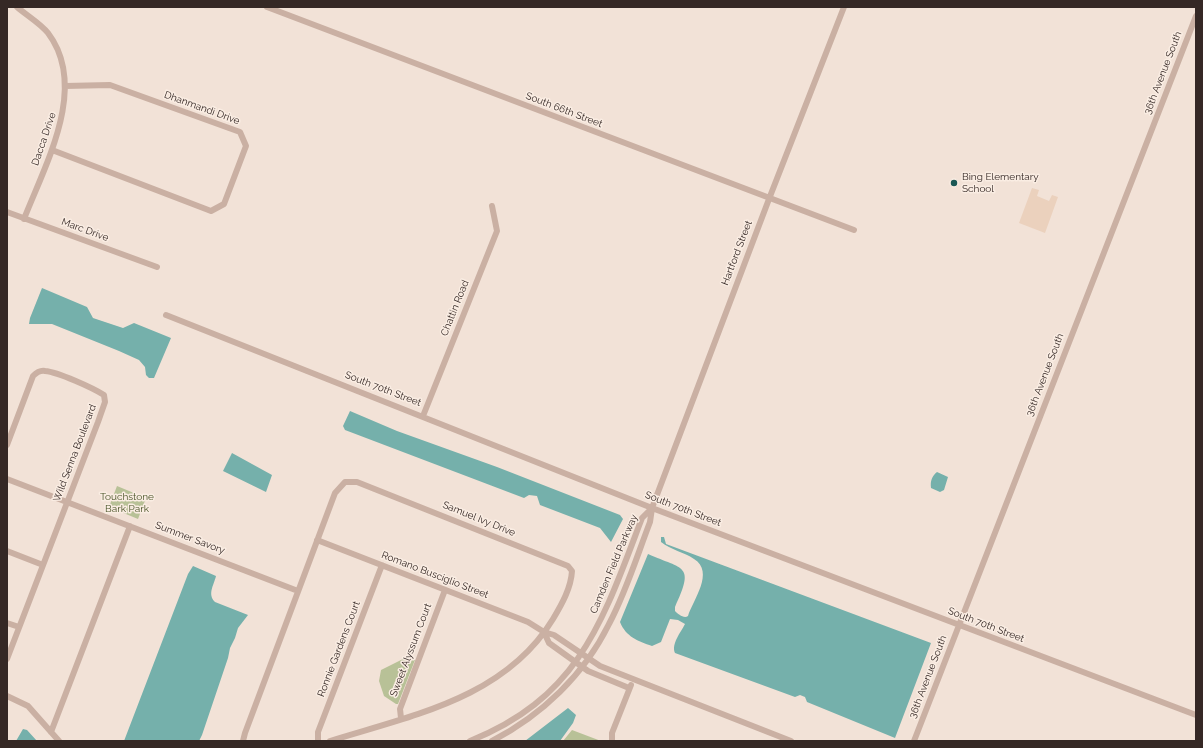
<!DOCTYPE html>
<html>
<head>
<meta charset="utf-8">
<style>
  body { margin:0 }
  #map { position:relative; width:1203px; height:748px; overflow:hidden; background:#f2e2d7; font-family:Raleway,sans-serif }
  canvas { display:block }
  .frame { position:absolute; inset:0; border:8px solid #352825; pointer-events:none }
</style>
</head>
<body>
<div id="map">
<canvas width="1203" height="748"></canvas>
<div class="frame"></div>
</div>
<script>
const context = document.querySelector('canvas').getContext('2d');
context.lineJoin = 'round';
function fillPath(path, color) {
  context.fillStyle = color;
  context.fill(path, 'evenodd');
}
function stroke(path, color, width, dash) {
  context.strokeStyle = color;
  context.lineWidth = width;
  context.lineCap = dash ? 'butt' : 'round';
  context.setLineDash(dash || []);
  context.stroke(path);
}
function label(font, color, halo, rows, align = 'center') {
  context.font = font + ' Raleway,sans-serif';
  context.lineWidth = 3;
  context.setLineDash([]);
  context.textBaseline = 'middle';
  context.strokeStyle = halo;
  context.fillStyle = color;
  for (const [text, x, y, turn = 0] of rows) {
    context.save();
    context.translate(x, y);
    context.rotate((+turn || 0) * Math.PI / 180);
    context.textAlign = isNaN(turn) ? turn : align;
    if (halo) context.strokeText(text, 0, 0);
    context.fillText(text, 0, 0);
    context.restore();
  }
}
const green = new Path2D(`
  M117 486 146 498 138 519 109 507Z
  M405 658 415 660 398 704H396L384 696 379 681 381 670Z
  M572 730 601 741H563Z`);
const plaza = new Path2D(`
  M1032 188 1039 190 1037 196 1049 201 1052 195 1058 197 1045 233 1019 223Z`);
const water = new Path2D(`
  M42 288 87 307 93 318 123 328 134 323 171 338 154 378H149L146 375 145 367 139 360 119 351 52 324H29L30 318Z
  M350 411 397 431 497 467 620 515 623 519 611 542 600 528 540 505 537 496 529 495 524 498 345 430 343 426Z
  M232 453 272 475 266 492 223 471Z
  M937 472 948 477 944 490 940 492 931 488C930 481 932 476 937 472Z
  M661 537H664L666 544 931 643 895 738 807 702 805 697 800 695 795 697 675 653C671 644 681 632 685 624L678 620 670 619 661 642 652 646C638 641 626 637 620 622L648 554C684 570 695 564 675 607V611C678 614 684 619 688 616 693 600 715 572 694 559 684 552 671 550 661 542Z
  M193 566 216 576C214 585 207 594 215 602L248 615 238 628 235 638 230 648 228 658 202 735 199 741H124L188 574Z
  M568 708 576 715 573 723 560 741H525Z
  M23 729 27 730 37 741H16Z`);
const minor = new Path2D(`
  M17 7C26 15 40 23 48 33 89 87 45 165 24 219
  M267 7 854 230
  M52 150 211 211 224 204 246 146 240 132 110 85 65 86
  M7 212 157 267
  M166 315 652 508 1196 715
  M423 416 497 231 492 206
  M7 445 33 376C36 373 40 370 45 371 58 372 93 388 104 395L105 402 98 422 7 659
  M7 479 298 591
  M317 540 528 622 544 632 554 635 600 666 791 741
  M7 551 43 565
  M7 623 19 627
  M544 632 549 643 588 671 629 688
  M7 696 28 706 59 741
  M401 718 400 709 445 590
  M51 732 130 526
  M243 741 245 733 335 493 345 482H357L568 566 572 571C571 588 562 604 553 619 505 698 413 715 330 741
  M318 741V732L382 565
  M470 741C580 697 603 620 642 518L652 508
  M492 741C542 715 584 675 609 624 626 592 637 556 650 522L652 508 769 199 844 7
  M612 741V733L631 685
  M914 741 1196 16`);
const markers = [
  [954,183,4,"#1a5754"]
];
const streetNames = [
  ["36th Avenue South",1163,73,-69],
  ["Dhanmandi Drive",202,108,20],
  ["South 66th Street",564,110,21],
  ["Dacca Drive",44,139,-71],
  ["Marc Drive",85,230,20],
  ["Hartford Street",737,253,-69],
  ["Chattin Road",455,308,-68],
  ["36th Avenue South",1045,375,-69],
  ["South 70th Street",383,389,21],
  ["Wild Senna Boulevard",75,453,-69],
  ["South 70th Street",683,509,21],
  ["Samuel Ivy Drive",479,519,22],
  ["Summer Savory",190,538,21],
  ["Camden Field Parkway",614,564,-67],
  ["Romano Busciglio Street",435,575,21],
  ["South 70th Street",986,625,21],
  ["Ronnie Gardens Court",339,649,-69],
  ["Sweet Alyssum Court",411,650,-69],
  ["36th Avenue South",928,677,-69]
];
const poiNames = [
  ["Bing Elementary",962,177],
  ["School",962,189]
];
const parkNames = [
  ["Touchstone",127,497],
  ["Bark Park",127,509]
];
fillPath(green, '#b8c197');
fillPath(plaza, '#ebd1bd');
fillPath(water, '#75b0ab');
stroke(minor, '#cab0a3', 6);
for (const [x, y, r, color] of markers) {
  const dot = new Path2D();
  dot.arc(x, y, r, 0, 2 * Math.PI);
  context.fillStyle = color;
  context.fill(dot);
  stroke(dot, '#faede3', 1.5);
}
label('10px', '#352825', '#faede3', streetNames);
label('10px', '#352825', '#faede3', poiNames, 'left');
label('10px', '#495428', '#faede3', parkNames);
</script>
</body>
</html>
